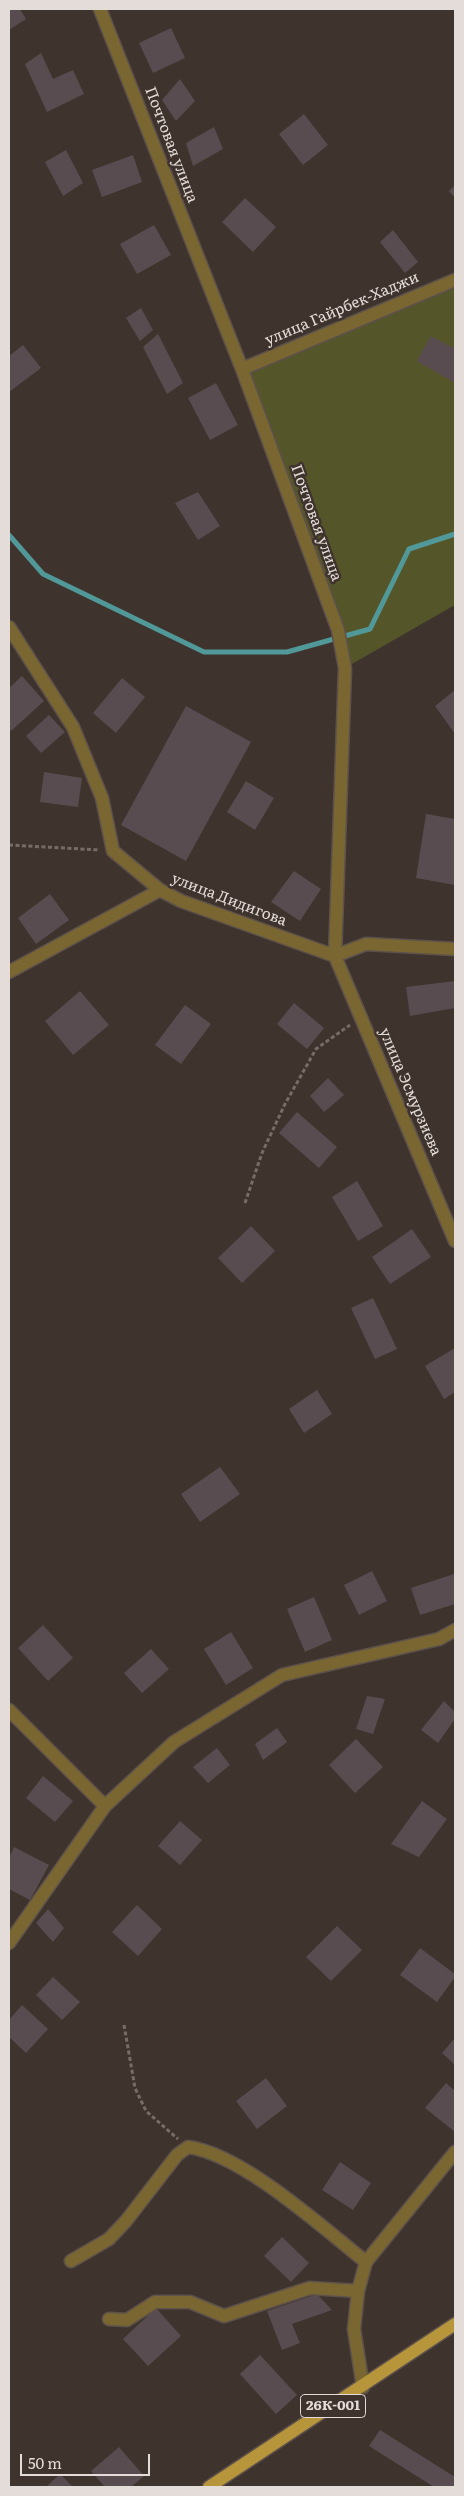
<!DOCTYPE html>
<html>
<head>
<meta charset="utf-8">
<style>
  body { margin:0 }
  #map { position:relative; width:464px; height:2496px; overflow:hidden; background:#3f332d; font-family:Literata,serif }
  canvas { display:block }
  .frame { position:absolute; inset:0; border:10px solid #e4dcd8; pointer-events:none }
  .scale { position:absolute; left:20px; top:2454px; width:130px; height:22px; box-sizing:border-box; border:2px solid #e4dcd8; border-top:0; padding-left:6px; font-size:15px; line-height:18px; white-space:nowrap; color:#e4dcd8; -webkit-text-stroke:4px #3f332d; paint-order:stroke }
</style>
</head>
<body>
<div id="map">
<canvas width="464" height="2496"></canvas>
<div class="frame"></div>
<div class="scale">50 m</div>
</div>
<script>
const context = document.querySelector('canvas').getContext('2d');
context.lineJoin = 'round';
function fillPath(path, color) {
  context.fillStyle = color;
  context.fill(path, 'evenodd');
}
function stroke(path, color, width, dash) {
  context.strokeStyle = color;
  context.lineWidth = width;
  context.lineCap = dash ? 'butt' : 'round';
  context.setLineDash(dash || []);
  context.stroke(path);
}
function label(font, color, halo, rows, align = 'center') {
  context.font = font + ' Literata,serif';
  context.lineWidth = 5;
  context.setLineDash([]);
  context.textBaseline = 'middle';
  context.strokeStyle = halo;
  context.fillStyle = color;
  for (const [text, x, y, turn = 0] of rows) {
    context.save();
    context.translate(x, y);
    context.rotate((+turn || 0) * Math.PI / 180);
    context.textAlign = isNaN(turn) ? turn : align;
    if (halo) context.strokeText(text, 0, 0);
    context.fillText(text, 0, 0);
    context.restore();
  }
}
const green = new Path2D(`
  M455 280V608L453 606 345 668 242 369Z`);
const stream = new Path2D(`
  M9 535 43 574 204 652H287L370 629 409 549 455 534`);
const building = new Path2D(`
  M9 9H20L26 19 9 30Z
  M171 28 185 58 153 73 139 43Z
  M41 53 53 79 73 70 84 94 47 112 25 64Z
  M180 79 195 101 176 121 162 100Z
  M304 114 328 145 303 165 279 134Z
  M214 127 223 149 193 166 186 143Z
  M66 150 83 183 63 196 45 162Z
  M133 155 142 182 102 197 92 170Z
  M455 185V198L449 191Z
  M245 198 276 227 253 252 222 222Z
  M154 225 171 255 137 274 120 244Z
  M393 230 418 262 405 273 380 242Z
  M141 308 153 330 140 341 126 318Z
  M158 334 183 383 167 394 143 347Z
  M431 336 455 349V383L417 361Z
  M23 345 41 368 9 392V356Z
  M216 383 238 425 210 440 188 398Z
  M198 492 220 526 198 540 175 503Z
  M22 676 44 701 11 731 9 729V688Z
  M122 678 145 697 116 733 93 713Z
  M455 690V734L435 706Z
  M186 706 251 742 186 861 121 825Z
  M49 715 65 732 41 753 26 736Z
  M44 772 82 778 78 807 40 802Z
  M246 781 274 798 255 830 227 812Z
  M426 814 455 819V885L416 878Z
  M294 871 321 889 300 921 271 902Z
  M50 894 69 920 36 944 18 918Z
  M455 981V1008L410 1016 406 987Z
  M80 991 109 1025 73 1055 45 1021Z
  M294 1003 324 1028 307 1049 277 1024Z
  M185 1005 211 1024 181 1064 155 1045Z
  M328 1078 344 1095 324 1112 310 1096Z
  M297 1112 337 1147 319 1168 279 1133Z
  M357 1181 383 1226 358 1241 332 1197Z
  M251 1226 275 1251 242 1283 218 1258Z
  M412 1229 431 1257 390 1284 372 1257Z
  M373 1298 397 1349 375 1359 351 1308Z
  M455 1348V1392L444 1399 425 1366Z
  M317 1390 332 1414 304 1433 289 1409Z
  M220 1467 240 1494 200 1522 181 1494Z
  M372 1571 387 1601 359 1615 344 1585Z
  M454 1574 455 1604 420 1615 411 1588Z
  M314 1597 332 1640 305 1652 287 1609Z
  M43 1625 73 1658 48 1681 18 1648Z
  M231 1632 253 1668 226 1685 204 1649Z
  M151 1649 169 1669 142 1693 124 1673Z
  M367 1696 385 1699 373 1734 356 1729Z
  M444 1701 455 1712V1719L438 1743 421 1730Z
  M277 1728 287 1742 263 1760 255 1744Z
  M356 1739 383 1767 355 1793 329 1765Z
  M217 1748 230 1765 208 1783 193 1767Z
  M43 1776 73 1801 55 1822 26 1798Z
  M422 1801 447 1819 419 1857 391 1844Z
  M180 1821 202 1840 180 1865 158 1846Z
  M14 1847 49 1865 30 1900 9 1889V1858Z
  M137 1905 162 1929 138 1956 112 1932Z
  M48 1909 64 1928 53 1942 36 1923Z
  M337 1926 362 1950 331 1981 306 1957Z
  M420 1948 455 1974V1977L437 2002 400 1975Z
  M53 1977 80 2002 62 2020 36 1995Z
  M22 2005 48 2029 26 2053 9 2037V2020Z
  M455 2038V2065L442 2053Z
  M266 2078 287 2106 257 2129 236 2101Z
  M446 2083 455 2091V2132L425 2108Z
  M340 2162 371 2183 353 2210 322 2190Z
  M282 2237 309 2263 291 2282 264 2256Z
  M317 2294 332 2310 292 2324 300 2343 282 2350 267 2311Z
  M156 2308 181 2336 148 2366 123 2339Z
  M260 2355 297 2395 276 2414 240 2374Z
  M380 2430 455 2477V2487H434L369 2446Z
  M119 2447 144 2476 131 2487H105L91 2471Z
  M60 2474 73 2487H46Z`);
const path = new Path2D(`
  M9 845 100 850
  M245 1203 262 1153 285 1104 316 1049 350 1025
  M124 2025 135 2088 146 2111 178 2139`);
const minor = new Path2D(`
  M100 9 242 369 338 630 345 668 335 956 455 1241
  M242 369 455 280
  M9 627 73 727 102 798 113 851 160 890
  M335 956 366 944 455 949
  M9 972 160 890 181 901 335 956
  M9 1710 105 1806
  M9 1943 105 1806 174 1742 282 1675 439 1639 455 1630
  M71 2261 109 2239 126 2221 177 2155 188 2147C242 2154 322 2227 366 2262
  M109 2319 127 2320 155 2302H190L224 2316 310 2288 358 2291
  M363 2387 354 2329 358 2291 366 2262 455 2152`);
const major = new Path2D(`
  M209 2487 455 2324`);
const shields = [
  [333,2406,65]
];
const shieldNames = [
  ["26К-001",333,2406]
];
const streetNames = [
  ["Почтовая улица",171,145,69],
  ["улица Гайрбек-Хаджи",342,309,-23],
  ["Почтовая улица",316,523,70],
  ["улица Дидигова",229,900,21],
  ["улица Эсмурзиева",410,1092,67]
];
fillPath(green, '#54562a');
stroke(stream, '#519899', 5);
fillPath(building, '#594c51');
stroke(minor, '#5d514c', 15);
stroke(major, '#5d514c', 15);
stroke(path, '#776c67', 3, [4, 2.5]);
stroke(minor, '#7a6631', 12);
stroke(major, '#b6953b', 12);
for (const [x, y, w] of shields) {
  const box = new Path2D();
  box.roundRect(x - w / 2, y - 11.5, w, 23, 4);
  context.fillStyle = '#3f332d';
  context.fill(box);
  stroke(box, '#e4dcd8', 1);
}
label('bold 14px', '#e4dcd8', null, shieldNames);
label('15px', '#e4dcd8', '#3f332d', streetNames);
</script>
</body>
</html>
